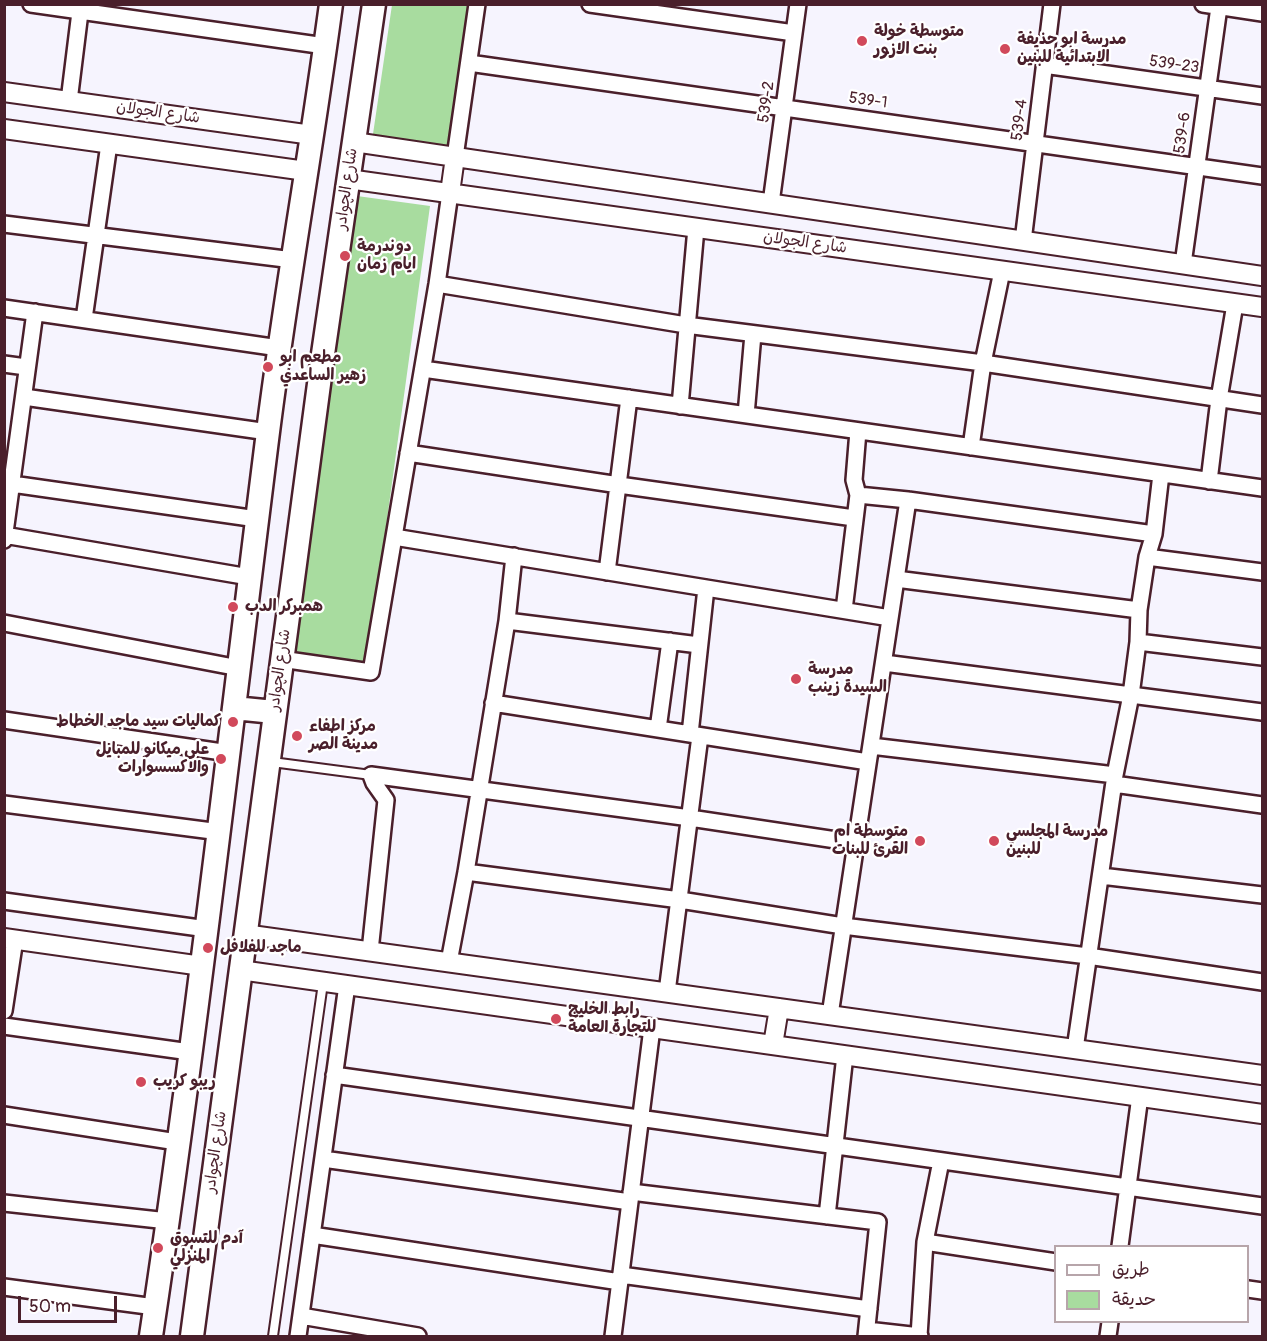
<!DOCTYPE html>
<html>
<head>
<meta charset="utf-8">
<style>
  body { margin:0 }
  #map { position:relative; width:1267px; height:1341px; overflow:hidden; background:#f6f4fe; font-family:Pangolin,"Playpen Sans Arabic",sans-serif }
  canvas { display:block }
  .frame { position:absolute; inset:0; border:6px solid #4a1f2b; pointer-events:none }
  .legend { position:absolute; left:1054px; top:1245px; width:195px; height:78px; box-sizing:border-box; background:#fff; border:2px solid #b7a5aa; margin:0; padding:8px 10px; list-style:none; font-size:18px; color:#4a1f2b }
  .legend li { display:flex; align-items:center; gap:12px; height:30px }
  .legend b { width:30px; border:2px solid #b7a5aa }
  .scale { position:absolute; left:18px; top:1296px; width:99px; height:27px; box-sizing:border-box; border:3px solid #4a1f2b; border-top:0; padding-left:8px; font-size:18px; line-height:21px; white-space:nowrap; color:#4a1f2b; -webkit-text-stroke:4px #fff; paint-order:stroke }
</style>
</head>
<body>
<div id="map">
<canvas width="1267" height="1341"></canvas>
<div class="frame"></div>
<ul class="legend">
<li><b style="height:8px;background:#fff"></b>طريق</li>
<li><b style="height:16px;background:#a8dc9f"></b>حديقة</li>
</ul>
<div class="scale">50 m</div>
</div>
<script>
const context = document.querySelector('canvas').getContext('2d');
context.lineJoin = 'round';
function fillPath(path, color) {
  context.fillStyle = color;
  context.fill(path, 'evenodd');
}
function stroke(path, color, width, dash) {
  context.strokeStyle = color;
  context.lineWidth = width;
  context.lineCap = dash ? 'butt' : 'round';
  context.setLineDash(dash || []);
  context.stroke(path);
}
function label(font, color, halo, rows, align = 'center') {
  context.font = font + ' Pangolin,"Playpen Sans Arabic",sans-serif';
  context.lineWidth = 4.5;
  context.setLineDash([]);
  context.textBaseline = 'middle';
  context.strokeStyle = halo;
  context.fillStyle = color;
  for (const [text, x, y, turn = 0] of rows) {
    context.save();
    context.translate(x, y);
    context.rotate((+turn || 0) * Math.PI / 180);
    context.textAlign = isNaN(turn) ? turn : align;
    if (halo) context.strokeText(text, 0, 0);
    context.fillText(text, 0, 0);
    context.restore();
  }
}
const green = new Path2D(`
  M392 5H469L449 148 373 134Z
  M357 196 430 206 367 665 294 655Z`);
const service = new Path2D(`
  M272 762 371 775
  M273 1336 323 983`);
const minor = new Path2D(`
  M31 4 325 46
  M590 4 794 33
  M1203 4 1262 13
  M469 63 1262 176
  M1044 65 1262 96
  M69 101 81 4
  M455 157 477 4
  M771 203 798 4
  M4 224 293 260
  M1023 241 1052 4
  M1183 264 1219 7
  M437 284 686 325 983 363 1262 405
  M4 308 279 348
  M84 319 109 144
  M4 364 26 367
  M423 369 1262 488
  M24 397 268 432
  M680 406 696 228
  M746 415 753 334
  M971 447 983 363 1002 271
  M408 453 619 485 854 518
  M1209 481 1219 399 1235 304
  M12 484 257 519
  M858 495 908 500 1154 534
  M4 535 249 577
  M394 537 890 618
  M4 540 35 312
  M1147 557 1262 572
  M607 572 629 398
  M896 579 1139 610
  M844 610 858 495 854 480 858 431
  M507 621 699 645
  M4 623 239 668
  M1138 642 1262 657
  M281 659 371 672 437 284 450 193
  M884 663 1262 712
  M493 703 868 762
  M4 720 229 753
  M658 729 670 641
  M690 734 706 588
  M871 746 1115 775
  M1114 784 1262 805
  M4 804 220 832
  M466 872 680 900 843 926 1088 956 1262 982
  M1101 876 1262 895
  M4 901 207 929
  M370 951 386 800 374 783 371 775 690 818 856 843
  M449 962 466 872 507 621 514 556
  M667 992 700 736
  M4 1011 15 939
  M830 1015 908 500
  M4 1026 190 1052
  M1075 1049 1115 775 1131 695 1138 642 1139 610 1147 557 1154 534 1161 474
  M334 1075 1262 1206
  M4 1115 177 1142
  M323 1159 630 1202
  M631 1192 878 1222 866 1336
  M4 1203 168 1221
  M827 1216 845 1055
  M312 1235 620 1282
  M925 1242 1056 1262
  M1120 1246 1140 1096
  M621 1275 869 1309
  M4 1287 155 1307
  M1248 1289 1262 1291
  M301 1316 418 1336
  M867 1330 920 1336
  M298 1336 347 985
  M613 1336 652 1028
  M919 1336 925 1242 941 1161
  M1108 1336 1110 1322`);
const tertiary = new Path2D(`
  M4 92 312 135
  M4 129 306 171
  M354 142 1262 276
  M348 179 1262 307
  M450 193 455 157
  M244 934 1262 1075
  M4 938 202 966
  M240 970 1262 1114
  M773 1045 779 1008`);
const primary = new Path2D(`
  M234 708 274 712
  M151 1336C196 1036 230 734 268 432 286 289 312 147 331 4
  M192 1336 323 354 374 4`);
const markers = [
  [862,41,6,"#d1495b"],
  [1005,49,6,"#d1495b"],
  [345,256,6,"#d1495b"],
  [268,367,6,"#d1495b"],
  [233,607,6,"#d1495b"],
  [796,679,6,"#d1495b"],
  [233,722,6,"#d1495b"],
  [297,736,6,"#d1495b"],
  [221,759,6,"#d1495b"],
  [920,841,6,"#d1495b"],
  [994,841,6,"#d1495b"],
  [208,948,6,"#d1495b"],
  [556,1019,6,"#d1495b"],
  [141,1082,6,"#d1495b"],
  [158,1248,6,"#d1495b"]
];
const poiNames = [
  ["متوسطة خولة",874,32],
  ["بنت الازور",874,50],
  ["مدرسة ابو حذيفة",1017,40],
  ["الابتدائية للبنين",1017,58],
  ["دوندرمة",357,247],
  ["ايام زمان",357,265],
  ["مطعم ابو",280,358],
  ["زهير الساعدي",280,376],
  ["همبركر الدب",245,607],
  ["مدرسة",808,670],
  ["السيدة زينب",808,688],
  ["كماليات سيد ماجد الخطاط",221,722,"right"],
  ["مركز اطفاء",309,727],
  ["مدينة الصر",309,745],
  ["علي ميكانو للمبايل",209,750,"right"],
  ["والاكسسوارات",209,768,"right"],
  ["متوسطة ام",908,832,"right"],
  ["القرئ للبنات",908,850,"right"],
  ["مدرسة المجلسي",1006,832],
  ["للبنين",1006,850],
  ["ماجد للفلافل",220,948],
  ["رابط الخليج",568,1010],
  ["للتجارة العامة",568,1028],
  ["ريبو كريب",153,1082],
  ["آدم للتسوق",170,1239],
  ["المنزلي",170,1257]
];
const streetNames = [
  ["539-23",1174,65,8],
  ["539-1",868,101,8],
  ["539-2",767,102,-82],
  ["شارع الجولان",158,113,8],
  ["539-4",1020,120,-83],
  ["539-6",1183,133,-82],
  ["شارع الچوادر",347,189,-82],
  ["شارع الجولان",805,243,8],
  ["شارع الچوادر",280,670,-82],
  ["شارع الچوادر",216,1152,-82]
];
fillPath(green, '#a8dc9f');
stroke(service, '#4a1f2b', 12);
stroke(minor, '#4a1f2b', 20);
stroke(tertiary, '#4a1f2b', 22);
stroke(primary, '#4a1f2b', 27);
stroke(service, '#fff', 8);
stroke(minor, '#fff', 15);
stroke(tertiary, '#fff', 18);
stroke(primary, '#fff', 22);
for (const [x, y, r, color] of markers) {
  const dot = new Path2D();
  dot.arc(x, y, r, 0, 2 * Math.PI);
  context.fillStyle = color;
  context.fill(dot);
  stroke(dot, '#fff', 2);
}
label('bold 16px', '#4a1f2b', '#fff', poiNames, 'left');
label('16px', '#4a1f2b', '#fff', streetNames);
</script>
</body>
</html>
